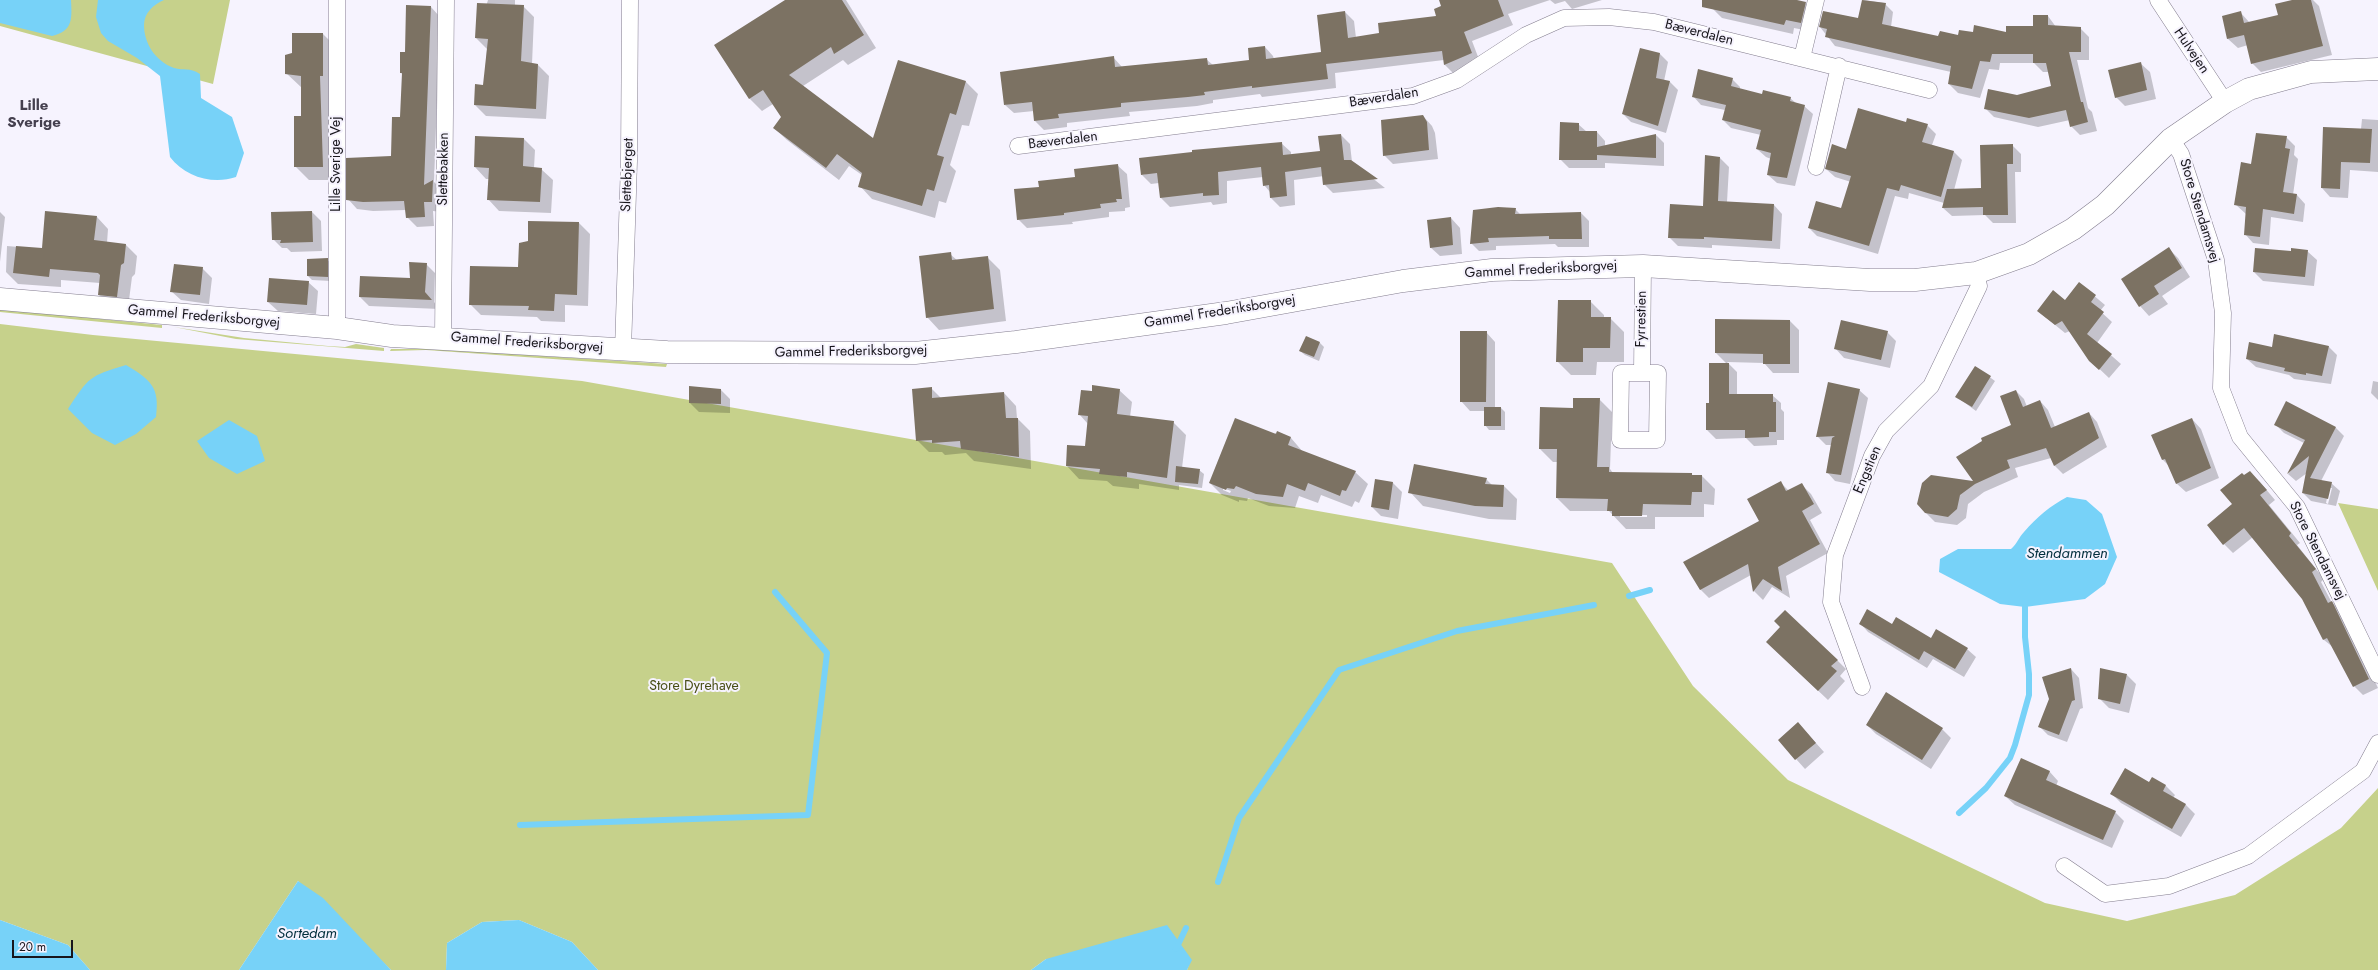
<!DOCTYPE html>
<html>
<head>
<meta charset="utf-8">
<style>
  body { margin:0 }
  #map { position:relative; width:2378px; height:970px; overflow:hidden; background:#f6f3fe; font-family:Jost,sans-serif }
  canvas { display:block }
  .scale { position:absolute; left:12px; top:940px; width:61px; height:18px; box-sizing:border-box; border:2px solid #18161c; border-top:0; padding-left:5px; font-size:12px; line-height:14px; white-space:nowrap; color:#18161c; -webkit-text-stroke:3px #f6f3fe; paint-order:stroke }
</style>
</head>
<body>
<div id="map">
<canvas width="2378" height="970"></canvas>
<div class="scale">20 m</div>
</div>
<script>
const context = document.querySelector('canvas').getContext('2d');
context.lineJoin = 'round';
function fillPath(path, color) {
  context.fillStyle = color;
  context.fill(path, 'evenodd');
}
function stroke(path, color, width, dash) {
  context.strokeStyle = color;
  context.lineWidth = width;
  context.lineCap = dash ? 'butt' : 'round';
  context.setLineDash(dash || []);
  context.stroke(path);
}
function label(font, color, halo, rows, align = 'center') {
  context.font = font + ' Jost,sans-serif';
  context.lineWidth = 4;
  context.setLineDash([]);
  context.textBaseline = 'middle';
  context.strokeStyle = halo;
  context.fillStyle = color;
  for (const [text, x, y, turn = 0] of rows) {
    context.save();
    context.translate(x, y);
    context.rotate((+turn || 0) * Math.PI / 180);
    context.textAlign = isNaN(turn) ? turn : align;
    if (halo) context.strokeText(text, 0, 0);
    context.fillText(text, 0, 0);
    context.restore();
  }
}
const green = new Path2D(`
  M0 0H230L213 84 0 26Z
  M0 309 162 325V328L0 312Z
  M0 324 93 335 582 381 1612 563 1693 686 1788 780 2045 903 2127 921 2235 895 2341 828 2378 788V970H1187L1191 959H1046L1031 970H598L572 942 519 920 482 922 447 943 446 970H391L298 881 239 970H90L68 945 0 920Z
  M174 327 244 338 328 346 345 347 356 344 384 348V351L236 339Z
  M391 349H434L667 364 666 367 426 350 390 351Z
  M2338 503 2378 509V591Z`);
const water = new Path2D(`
  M0 0H71C72 19 73 31 52 36L0 23Z
  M98 0H164C154 4 144 13 144 25 144 43 155 61 174 68 184 71 189 67 200 74L201 98 232 117 244 153 236 177C213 185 185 177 170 157L160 76 137 58 108 41 101 33 96 17Z
  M126 365C151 380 160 387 156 417L136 434 115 445 92 433 68 409C89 377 89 376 126 365Z
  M229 420 257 436 265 461 237 474 209 458 197 441Z
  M2067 497 2086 500 2102 514 2117 557 2105 584 2085 599 2025 607 2000 604 1939 572 1940 559 1958 549H2011C2017 544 2019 537 2024 532 2037 517 2050 506 2067 497Z
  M298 881 323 898 391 970H239Z
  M0 920 68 945 90 970H0Z
  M519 920 572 942 598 970H446L447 943 482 922Z
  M1167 925 1192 960 1187 970H1031L1046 959Z`);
const shadow = new Path2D(`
  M488 0H515V5L523 6 534 17 532 64 538 65 549 76 546 119 486 116 475 105 484 86 487 49 476 38Z
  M788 0H846L876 48 848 65 843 60 803 86 873 140 899 62 966 82 978 94 969 126 962 125 950 165 956 171 946 203 939 201 935 218 872 199 860 186 862 175 849 166 839 180 787 140 774 128 782 117 773 104 762 111 750 99 716 45Z
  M1447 0H1602L1572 9 1565 1 1555 4 1550 0 1508 14 1513 25 1472 41 1480 62 1453 73 1444 64V60L1335 73 1336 88 1262 97 1260 94 1213 100V103L1197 106 1129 112 1130 116 1067 123V127L1044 130 1035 121 1034 111 1014 113 1005 105 1113 57 1122 67 1206 59 1213 65 1250 61 1265 47 1273 56 1274 59 1323 53 1345 12 1354 21 1356 38 1381 34 1438 17Z
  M1712 0H1794L1805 3 1814 12 1809 31 1794 28 1793 34 1722 18 1713 9Z
  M1863 0 1884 3 1893 12 1891 27 1939 38 1974 34 2007 33 2034 27 2048 16 2056 27 2080 28 2089 37V60H2077L2088 108 2092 112 2097 131 2080 135 2071 126 2070 120 2038 127 1994 117 1985 108 2017 96 2052 87 2049 72H2043L2034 63H2000L1999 70 1989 69 1980 98 1958 93 1949 84 1951 72 1835 46 1820 27 1858 19Z
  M2296 0H2313L2319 6 2332 55 2261 72 2252 63 2248 45 2238 48 2228 39 2240 12 2250 23 2279 16Z
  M431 7 440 17 434 182 442 190 441 212 433 211 434 226 417 227 407 217 406 210 373 211 357 209 348 199 392 157 401 118 403 75 401 73 406 53Z
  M323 34 337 48 336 180H309L295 166 302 117V88L286 73Z
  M1640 50 1660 54 1668 62 1664 81 1670 82 1678 90 1666 133 1631 122 1623 114Z
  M2140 63 2150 72 2156 99 2125 106 2116 97Z
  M1732 79 1740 87V89L1763 95 1790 98 1796 103 1804 106 1813 114 1795 186 1777 183 1768 175 1771 159 1766 157 1757 149 1761 135 1731 128 1723 120 1725 110 1701 105 1693 96Z
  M1423 116 1432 126 1435 133 1438 159 1393 164 1384 155Z
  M2362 119 2378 120V172L2350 170 2348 198 2330 197 2322 188 2324 128 2361 129Z
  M1907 123 1927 125 1936 134 1932 145 1954 152 1962 160 1954 190 1982 189 2012 145 2021 154V172H2015L2016 223H1993L1985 215 1952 216 1943 208 1944 203 1909 193 1908 199 1895 196 1878 254 1817 236 1809 228 1842 210 1851 182 1835 177 1826 169 1846 150Z
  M1578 124 1587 132H1597L1605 141V147L1656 135 1664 143V166L1605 163V168H1569L1560 159Z
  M1341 135 1350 144 1352 162 1385 188 1333 193 1324 184V176L1294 180 1295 205 1280 207 1271 198 1270 192 1264 185 1263 177 1227 181V203L1213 205 1211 202 1170 207 1161 198 1159 183 1151 184 1142 175 1281 143 1291 152V155L1321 152Z
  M2286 137 2295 146 2294 155 2298 159 2293 195H2297L2305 204 2303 222 2271 217 2269 245 2253 243 2245 234 2246 214 2235 204 2252 165Z
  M523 138 535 150 534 168 541 169 553 180 551 213 499 211 488 199 489 179H486L475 167Z
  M1720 158 1729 167 1727 202 1774 205 1782 214 1780 249 1712 245V248L1678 246 1669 237 1704 207Z
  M1117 165 1127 174 1130 207 1125 208V211L1109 212V217L1072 222 1073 224 1027 228 1018 219 1040 188Z
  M1515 209 1521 215 1581 213 1589 221V247H1558L1555 244 1496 246V250L1479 251 1471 243Z
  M0 212 5 217 0 262Z
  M312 212 321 221 322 251 291 252 287 248H282L273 239 272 213Z
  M97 217 108 229 107 243 126 245 137 256 135 274 132 277 128 308 111 306 99 295 100 283 61 280V287L18 284 6 272 7 246 43 249Z
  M1451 218 1460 228 1462 254 1440 256 1430 247Z
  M579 223 590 234 588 306 565 305V322L541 321 537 317 481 315 470 304 519 268 529 242Z
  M2169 249 2178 258 2190 277 2162 296 2168 304 2149 316 2140 306Z
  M2307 251 2317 260 2314 286 2263 281 2254 272 2292 252Z
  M950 254 958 261 987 257 1000 270 1006 321 939 330 927 317Z
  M327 259 331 264V281L312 280 308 276Z
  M426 264 435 273 434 302 439 309 369 306 360 297 411 279Z
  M202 268 212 278 209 304 181 300 171 291Z
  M308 282 318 291 316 314 278 311 268 302Z
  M2079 283 2105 305 2100 311 2112 322 2097 343 2121 364 2109 378 2090 360 2070 331 2065 333 2038 311 2065 301Z
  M1590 301 1604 315V318H1610L1624 332V362H1597L1596 375H1571L1557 361Z
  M1716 320 1790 321 1799 330V373H1773L1764 363 1727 362 1737 372V395H1772L1781 403V409L1784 412V440H1777V445L1754 446 1746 438 1716 439 1707 430V404H1710L1727 364 1716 353Z
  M1486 332 1495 342V408H1501L1505 412V430H1489L1485 425V411H1470L1461 401Z
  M1887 332 1896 341 1890 368 1844 358 1835 348Z
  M1306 337 1320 343 1324 347 1319 361 1305 355 1300 351Z
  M2328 346 2337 355 2331 384 2294 379 2289 375 2256 367 2247 359 2272 348Z
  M1976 367 1995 381 1976 411 1957 397Z
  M2373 381 2378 382V400L2371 393Z
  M690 387 721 390 730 399V413L699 412 690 403Z
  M931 388 941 398 1004 393 1016 406 1017 418 1030 431 1031 469 974 461 966 453 945 455 942 452H929L917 440Z
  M1119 390 1132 402 1130 417 1173 422 1186 435 1182 468 1199 470 1204 474 1202 488 1179 485V490L1139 484V489L1113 486 1107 481 1079 479 1067 466 1086 447 1088 424 1079 414 1092 392Z
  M1859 390 1868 398 1850 484 1835 481 1827 472 1831 445H1826L1817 436Z
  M2016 391 2024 399 2027 407 2040 401 2048 410 2055 427 2089 413 2097 422 2107 447 2063 474 2055 466 2051 458 2015 468 2018 477 1984 492 1968 504 1966 518 1957 525 1935 522 1926 513 1975 483 2012 425Z
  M1599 399 1612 412 1610 469 1613 473 1691 474 1694 476H1702L1715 489 1714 505 1704 504V517H1655V529H1626L1609 511H1570L1557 498 1558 462H1553L1540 449 1574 409ZM1620 515H1647V517H1620Z
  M2287 403 2336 428 2344 436 2321 481 2331 483 2340 491 2336 506 2311 501 2303 493 2307 473 2296 481 2288 474 2304 443 2284 433 2275 424ZM2329 488H2332L2328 504 2326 503Z
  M2192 419 2201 429 2219 478 2186 492 2176 483 2169 466 2163 460 2153 436Z
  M1277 432 1291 438 1303 452 1355 472 1368 484 1359 503 1355 501 1352 507 1321 495 1318 503 1299 496 1295 508 1269 506 1248 498 1247 501 1239 500V502L1222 495 1210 483ZM1223 488 1231 491 1230 493 1223 490Z
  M1486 479 1492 485 1504 486 1517 499 1516 520 1489 519 1423 506 1410 492Z
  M1376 480 1393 483 1402 492 1398 519 1381 516 1372 507Z
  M2259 481 2275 500 2269 505 2300 543 2297 545 2324 579 2321 582 2331 601 2341 611 2378 688 2363 695 2354 686 2334 648 2324 640 2303 598 2253 537 2233 553 2224 544Z
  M1781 483 1789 491 1802 485 1811 494 1822 513 1810 520 1828 553 1786 576 1790 598 1772 587 1763 600 1754 591 1751 575 1709 598 1700 589 1760 521Z
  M1860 623 1967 649 1976 657 1964 677 1933 659 1927 668 1868 632Z
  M1776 651 1837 660 1846 669 1840 676 1845 681 1828 700Z
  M2071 669 2079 678 2083 708 2080 709 2067 742 2048 735 2039 726 2050 699Z
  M2127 675 2136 684 2129 713 2109 708 2100 699Z
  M1798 723 1824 752 1805 769 1779 740Z
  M1867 725 1942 729 1951 738 1931 769 1876 734Z
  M2049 771 2058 781 2056 786 2115 812 2124 821 2112 848 2015 805 2005 796Z
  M2152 778 2166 786 2175 795 2173 798 2186 805 2195 814 2181 837 2121 803 2111 793 2149 783Z`);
const stream = new Path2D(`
  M1629 596 1650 590
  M1959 813 1986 788 2010 758 2015 745 2029 695V674L2025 637V607
  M520 825 808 815 827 653 775 592
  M1218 882 1239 818 1339 670 1457 631 1594 605
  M1176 949 1186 928`);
const building = new Path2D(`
  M785 0H842L864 35 834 54 831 47 789 75 873 138 898 60 966 81 956 115 950 113 937 155 944 157 934 191 927 189 922 206 858 187 862 173 837 154 826 168 773 128 781 117 763 90 749 99 714 45Z
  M1439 0H1498L1504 16 1464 32 1472 53 1444 65 1442 51 1326 64 1328 79 1252 88V86L1204 92 1205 95 1188 97 1121 103V107L1058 114 1059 118 1034 121 1032 102 1004 105 1000 72 1114 56 1115 67 1207 58 1208 65 1249 60 1248 48 1265 46 1266 59 1321 52 1317 15 1345 11 1348 38 1379 33 1378 23 1436 16 1434 9 1441 6Z
  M1702 0H1797L1806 2 1801 23 1786 20 1784 25 1702 7Z
  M1862 0 1886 3 1882 24 1938 36 1940 31 1958 35 1959 30 1973 32 1974 25 2006 32V26H2033V15H2048V25L2081 27V52H2069L2081 102H2083L2088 122 2070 127 2066 110 2029 118 1984 109 1988 89 2017 95 2051 86 2046 63H2033V54H1992L1990 62 1980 61 1972 89 1948 84 1951 66 1825 37 1827 29 1819 27 1823 11 1858 18Z
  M2292 0H2311L2323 46 2251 64 2244 35 2227 39 2222 16 2241 11 2244 23 2278 15 2275 4Z
  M477 3 524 5 521 61 538 64 536 109 474 105 475 84 483 85 488 39 475 38Z
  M406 5 431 6 424 185 433 180 432 202H424L425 217 406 218 404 201 363 202 346 200V158L391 156 392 117H400L402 73H400V52H405Z
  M292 33H323V76H320L323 167H294V116H301V76L285 74V55L292 53Z
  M1640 48 1660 53 1656 78 1670 81 1658 126 1622 114Z
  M2141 62 2147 90 2115 98 2108 70Z
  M1698 69 1733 78 1731 86 1762 94 1763 90 1791 97 1790 101 1805 105 1787 178 1767 175 1771 153 1756 149 1761 130 1722 120 1726 105 1692 97Z
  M1858 108 1906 122 1907 118 1928 124 1922 142 1954 151 1941 197 1901 185 1899 191 1887 188 1869 246 1808 228 1816 201 1841 208 1851 176 1825 169 1832 144 1846 149Z
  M1423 115 1427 122 1429 150 1383 156 1381 120Z
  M1560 122 1579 123V131H1597V147L1656 134V158L1597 155V160H1559Z
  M2323 127 2372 129 2370 163 2341 162 2340 189 2321 188Z
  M2256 133 2287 136 2285 148 2290 149 2283 192 2297 194 2294 214 2263 209 2260 237 2244 235 2246 207 2234 205 2241 162 2251 164Z
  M1341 134 1344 160H1351L1378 179 1323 185 1321 167 1285 172 1287 196 1270 198 1269 185 1263 186 1261 167 1218 172 1219 195 1203 196V193L1160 198 1157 173 1141 175 1139 158 1192 152V150L1282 142 1283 155 1320 151 1318 136Z
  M475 136 524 138 523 166 542 168 540 202 487 200 489 168 474 167Z
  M2013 144V164H2007L2008 215H1983V207L1942 208 1947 189 1981 188 1980 145Z
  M1705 155 1720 157 1718 201 1774 204 1772 241 1704 237V239L1668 238 1670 204 1703 206Z
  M1118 164 1122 199H1116L1117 202 1100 204 1101 208 1064 213V215L1017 220 1014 189 1039 187 1038 181 1075 177 1074 169Z
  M1498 207 1516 208 1515 214 1581 212 1582 239H1549V236L1488 238 1489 242 1470 244 1473 210Z
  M45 211 97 216 94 240 126 244 124 263 121 265 117 297 98 295 100 275 98 273 50 269 49 277 13 273 16 246 42 248Z
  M312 211 313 242 280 243 281 240H272L271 212Z
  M1451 217 1453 245 1430 248 1427 220Z
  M528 221 579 222 577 295 555 294 554 311 528 310 529 306 469 305 470 266 518 267 519 243 528 241Z
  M2169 247 2182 268 2154 286 2159 294 2139 307 2121 279Z
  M2255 248 2291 251V248L2308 250 2305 277 2253 272Z
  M951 252 952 260 988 256 994 309 926 318 919 256Z
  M328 258V277L307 276V259Z
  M409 262 427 263 425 292 432 300 359 297 360 276 410 278Z
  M174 264 203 267 200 295 170 292Z
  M269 278 309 281 307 305 267 302Z
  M2079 282 2096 295 2091 302 2104 312 2087 334 2112 354 2099 370 2089 361 2062 321 2055 325 2037 311 2053 290 2065 300Z
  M1558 300H1591V317H1611L1610 348H1583V362H1556Z
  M1715 319 1790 320V364H1763V354L1715 353Z
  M1841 320 1888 331 1881 360 1834 349Z
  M1460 331H1487L1486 402H1460Z
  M2274 334 2329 346 2322 376 2306 373V375L2284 371 2285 368 2246 359 2249 342 2272 347Z
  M1306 336 1320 342 1314 357 1299 351Z
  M1709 363H1729V394H1773V402H1776V432H1769V437L1745 438V430H1706V403H1709Z
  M1975 366 1991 376 1972 407 1955 397Z
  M1828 382 1860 389 1841 475 1826 473 1832 438 1835 436 1816 437Z
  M1092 385 1120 389 1117 414 1174 421 1167 478 1127 472V477L1099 474 1100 469 1066 466 1067 445 1085 446 1088 416 1078 415 1081 390 1092 391Z
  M689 386 721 389V404L689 403Z
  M932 387V398L1004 392 1006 418H1018L1019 457 961 449 960 441 932 443V440L916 441 912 389Z
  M2016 390 2023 407 2040 400 2051 428 2089 412 2099 438 2054 466 2046 448 2007 460 2010 468 1975 484 1960 495 1957 509 1948 517 1925 513 1917 504 1922 483 1931 475 1973 481 1956 457 1982 441 1981 438 2011 425 2000 396Z
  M1573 398H1600L1597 467H1609V472L1692 473V475H1702V492H1692L1691 505 1643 504 1642 516H1612V511H1607L1608 499 1556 498 1557 449H1539L1540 407 1573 408Z
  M2286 401 2336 427 2310 478 2332 482 2328 499 2302 493 2309 456 2287 474 2305 440 2274 425Z
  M1484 407H1501V426H1484Z
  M1235 418 1276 434 1277 431 1291 437 1288 445 1356 471 1346 491 1342 490 1340 496 1308 483 1305 491 1287 484 1283 497 1256 494 1236 486 1234 489 1227 488 1226 490 1209 483Z
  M2192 418 2211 468 2176 484 2165 459 2162 460 2151 435Z
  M1414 464 1487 478 1485 484 1504 485 1503 507 1475 506 1408 493Z
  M1176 466 1200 469 1198 484 1175 482Z
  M2250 471 2267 490 2260 495 2291 533 2289 536 2316 569 2312 572 2328 603 2332 601 2369 679 2353 687 2327 638 2323 640 2302 599 2244 528 2223 545 2207 525 2232 504 2220 490 2242 473 2244 475Z
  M1375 479 1393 482 1389 510 1371 507Z
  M1781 481 1786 491 1802 483 1814 504 1802 511 1820 544 1778 567 1782 591 1763 579 1753 592 1748 564 1700 590 1683 562 1759 521 1747 499Z
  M1867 609 1892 624 1896 617 1931 638 1936 629 1968 648 1955 669 1924 651 1919 660 1859 624Z
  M1785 610 1838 660 1831 666 1837 671 1818 691 1766 642 1780 627 1774 621Z
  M2071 668 2075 700 2072 701 2059 735 2038 727 2049 699 2042 677Z
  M2100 668 2127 674 2120 704 2098 699Z
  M1886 692 1943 728 1922 760 1866 725Z
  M1798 722 1816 743 1795 760 1778 740Z
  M2021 758 2050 771 2046 780 2116 811 2103 840 2004 796Z
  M2125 768 2149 782 2152 777 2166 785 2163 791 2186 804 2172 829 2110 794Z`);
const street = new Path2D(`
  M337 0V328
  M2158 0 2225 102
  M1802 58 1816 0
  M2171 139 2181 154 2216 260 2223 313 2221 388 2240 437 2297 507 2378 675
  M1018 146 1413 96 1457 80 1526 35 1564 18 1609 17 1654 22 1929 90
  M1816 167 1839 66
  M443 337 446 0
  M623 350 629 161 630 0
  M1642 373H1621L1620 440H1657L1658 373H1642L1643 266
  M1862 687 1831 602 1835 555 1872 456 1886 431 1931 386 1979 286 1976 273
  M2064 866 2105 894 2169 886 2248 856 2363 771 2378 743`);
const secondary = new Path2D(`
  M0 299 337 328 392 336 667 352 915 353 1016 342 1226 313 1403 281 1492 270 1643 266 1870 280H1915L1976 273 2029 254 2073 229 2105 205 2171 139 2225 102 2249 89 2311 72 2378 69`);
const streetNames = [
  ["Bæverdalen",1699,33,14],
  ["Hulvejen",2191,51,56],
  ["Bæverdalen",1384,98,-9],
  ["Bæverdalen",1063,141,-7],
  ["Lille Sverige Vej",337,164,-90],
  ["Slettebakken",444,169,-89],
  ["Slettebjerget",628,175,-88],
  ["Store Stendamsvej",2199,211,73],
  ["Gammel Frederiksborgvej",1541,270,-3],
  ["Gammel Frederiksborgvej",1220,312,-9],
  ["Gammel Frederiksborgvej",204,317,5],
  ["Fyrrestien",1642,319,-89],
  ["Gammel Frederiksborgvej",527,343,4],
  ["Gammel Frederiksborgvej",851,352,-1],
  ["Engstien",1868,470,-67],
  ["Store Stendamsvej",2317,551,63]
];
const parkNames = [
  ["Store Dyrehave",694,687]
];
const neighbourhoodNames = [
  ["Lille",34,106],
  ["Sverige",34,123]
];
const waterNames = [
  ["Stendammen",2067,554],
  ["Sortedam",307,934]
];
fillPath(green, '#c6d18b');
fillPath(water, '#77d2f8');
fillPath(shadow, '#0003');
stroke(stream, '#77d2f8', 6);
fillPath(building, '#7c7263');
stroke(street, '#837d8e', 17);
stroke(secondary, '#837d8e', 23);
stroke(street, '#fff', 16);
stroke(secondary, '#fff', 22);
label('14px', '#18161c', '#f6f3fe', streetNames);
label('14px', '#484e15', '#f6f3fe', parkNames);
label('bold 15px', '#45404f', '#f6f3fe', neighbourhoodNames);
label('italic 15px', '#032f3e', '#f6f3fe', waterNames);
</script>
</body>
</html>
